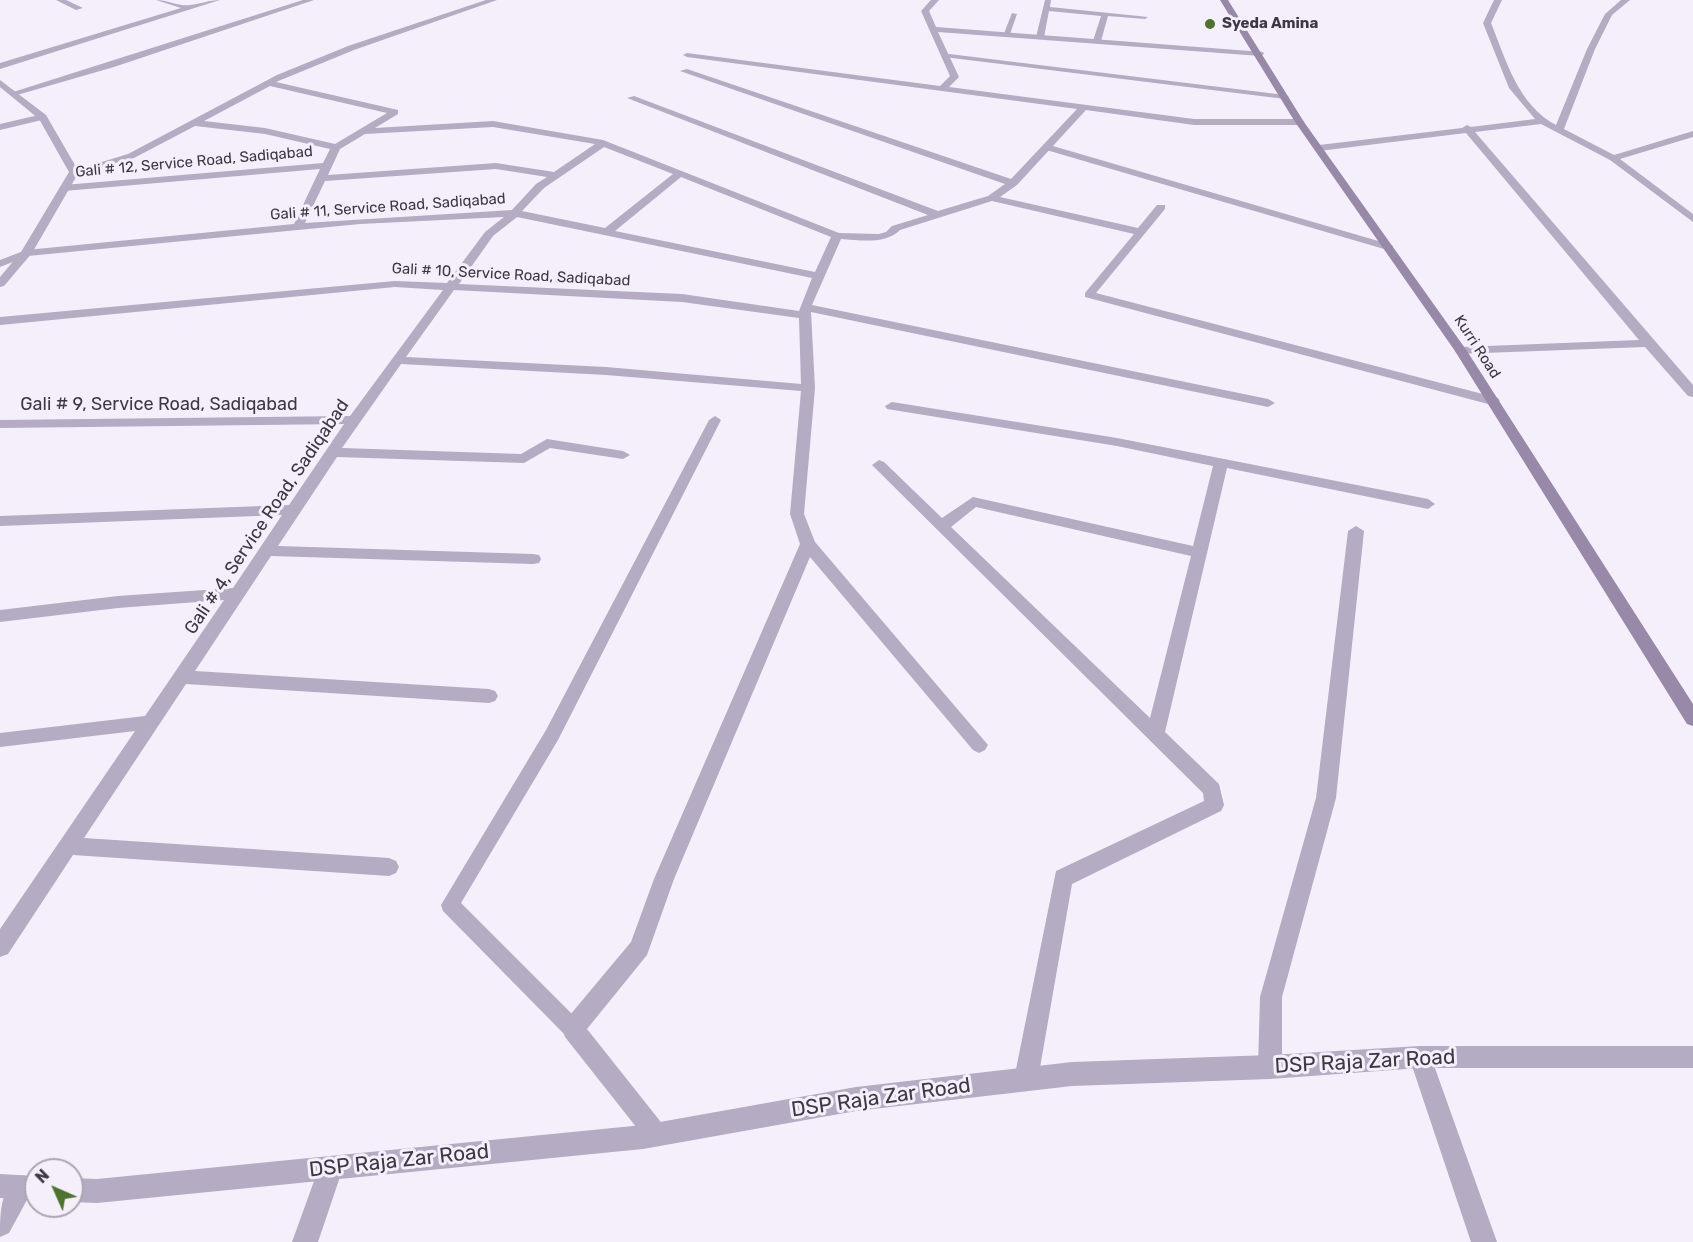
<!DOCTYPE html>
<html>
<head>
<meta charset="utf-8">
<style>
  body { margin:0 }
  #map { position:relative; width:1693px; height:1242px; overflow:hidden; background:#f5effb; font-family:Rubik,sans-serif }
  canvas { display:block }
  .north { position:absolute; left:24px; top:1158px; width:60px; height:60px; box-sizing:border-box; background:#f5effb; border:2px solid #aba6b1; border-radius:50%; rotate:315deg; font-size:16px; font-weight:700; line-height:24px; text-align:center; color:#3d3843 }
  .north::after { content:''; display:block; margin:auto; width:21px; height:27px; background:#4d732c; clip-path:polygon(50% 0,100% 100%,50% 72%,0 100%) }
</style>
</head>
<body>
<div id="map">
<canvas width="1693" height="1242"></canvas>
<div class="north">N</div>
</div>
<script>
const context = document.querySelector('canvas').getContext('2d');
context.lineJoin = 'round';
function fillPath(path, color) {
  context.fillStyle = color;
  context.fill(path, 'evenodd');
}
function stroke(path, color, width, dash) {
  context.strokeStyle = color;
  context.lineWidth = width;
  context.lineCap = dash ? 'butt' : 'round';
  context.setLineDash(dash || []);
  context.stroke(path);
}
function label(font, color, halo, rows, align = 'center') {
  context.font = font + ' Rubik,sans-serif';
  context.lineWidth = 6;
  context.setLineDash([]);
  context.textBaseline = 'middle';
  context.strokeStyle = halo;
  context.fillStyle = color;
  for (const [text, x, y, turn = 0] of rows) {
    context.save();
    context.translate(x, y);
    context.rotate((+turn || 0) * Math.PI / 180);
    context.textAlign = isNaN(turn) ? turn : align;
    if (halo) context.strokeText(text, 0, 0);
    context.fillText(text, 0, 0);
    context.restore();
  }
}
const service = new Path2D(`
  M1045 0H1051L1050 7 1148 17 1145 19 1108 16 1101 41 1097 43 1093 41 1101 16 1049 11 1044 37 1040 39 1036 37Z
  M1012 13 1017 14 1010 34 1003 36Z
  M941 53 1285 95 1289 97 1285 99 944 57Z
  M1046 144 1392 245 1393 247 1384 249 1043 149V145Z
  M715 416 721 420 558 740 461 903 580 1022 583 1029 580 1036 573 1039 566 1036 443 911 441 905 546 730 709 420Z`);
const minor = new Path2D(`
  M56 0H66L83 8 76 10Z
  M156 0C168 0 180 7 190 5 201 4 209 0 220 0L0 69V63L181 8Z
  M303 0H314L114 67 17 95 10 93Z
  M486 0H497L354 50 276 82 398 110V114L375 128 493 121 603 140 839 233 879 234 886 232 892 226 928 215 627 98 634 96 938 211 988 196 1005 184 680 71 687 69 1011 179 1077 109 687 57 683 55 687 53 940 86 950 76 921 11 931 0H939L929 11 936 27 1263 52 1264 54 1260 56 938 32 959 77 949 87 1194 119H1300L1305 122 1300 125H1194L1086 110 1017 185 1000 197 1138 228 1157 205H1165V209L1096 293 1498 398 1500 401 1493 405 1488 404 1085 297V293L1134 234 992 201 900 230C885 245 860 240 841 239L812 305 1268 399 1275 403 1268 407 811 312 815 388 804 514 815 542 988 745 985 750 979 753 973 750 810 557 674 879 647 955 587 1029 664 1126 668 1134 664 1142 656 1146 648 1142 565 1037 562 1029 565 1021 631 942 654 879 800 544 790 514 801 391 606 375 401 364 342 448 521 454 547 439 623 451 630 455 623 459 550 448 524 463 337 457 278 546 533 554 539 555 541 559 539 563 533 564 271 556 195 671 489 689 495 691 498 696 495 701 489 703 186 684 84 838 389 858 396 861 399 867 396 873 389 876 73 855 8 954 0 957V929L135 731 0 747V733L145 716 224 600 118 608 0 622V610L118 596 233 588 282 515 0 526V516L289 505 344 424 0 428V420L350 416 443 290 395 287 0 325V317L395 281 447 283 485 232 504 217 360 224 28 256 0 267V260L26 250 294 224 320 169 64 191 59 188 64 185 323 163 330 149 265 134 195 126 134 158 74 175 69 172 128 154 277 75 348 46ZM270 86 387 113 335 144 265 128 204 121ZM493 127 595 144 554 172 496 163 328 175 340 149 365 134ZM604 147 673 174 605 228 522 211 544 188ZM496 169 547 177 536 184 512 210 305 223 325 181ZM681 177 831 237 815 272 615 231ZM517 217 812 278 799 311 682 294 459 284 493 236ZM454 290 682 302 799 318 801 384 606 367 406 357Z
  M1494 0H1502L1491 23C1506 60 1518 105 1556 125L1587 49 1605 14 1621 0H1630L1612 15 1595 49 1564 129 1614 155 1693 131V137L1620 159 1693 214V222L1610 160 1541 124 1475 132 1693 385V397L1688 396 1645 347 1457 354 1455 351 1461 347 1639 340 1466 133 1319 151 1314 148 1319 145 1462 128 1467 125 1471 127 1535 119 1509 88 1483 23Z
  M43 114 46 115V119L0 130V124Z
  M892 402 1117 438 1428 499 1435 504 1428 509 1227 468 1165 732 1219 784 1224 805 1221 811 1072 884 1038 1079 1034 1087 1026 1091 1018 1087 1014 1079 1056 871 1204 801 1203 793 872 465 879 460 884 462 942 518 973 497 1193 546 1213 466 1117 446 887 409 885 406ZM976 507 1191 556 1150 718 951 527Z
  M1356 526 1364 531 1336 798 1282 997V1067L1278 1075 1270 1079 1262 1075 1258 1067 1260 997 1316 798 1348 531Z
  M1420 1046 1428 1049 1431 1057 1497 1242H1471L1409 1057 1412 1049Z
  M331 1156 340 1159 343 1168 318 1242H292L322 1159Z
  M22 1175 31 1178 34 1187 9 1233 0 1237C0 1214 0 1185 22 1175Z`);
const tertiary = new Path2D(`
  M0 80 46 115 79 172 32 253 4 286 0 287V277L21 252 69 172 39 119 0 87Z
  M1420 1046H1693V1068H1420L1270 1079 1072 1086 856 1111 643 1149 97 1203 72 1202V1178L97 1179 643 1125 856 1087 1072 1062 1270 1055Z
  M0 1174 36 1176V1200L0 1198Z`);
const secondary = new Path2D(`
  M1220 0H1228L1304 122 1467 351 1693 704V726L1687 724 1455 351 1295 122Z`);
const markers = [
  [1210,24,6,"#4d732c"]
];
const farPoinames = [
  ["Syeda Amina",1222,24]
];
const farStreetnames = [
  ["Gali # 12, Service Road, Sadiqabad",194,162,-5],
  ["Gali # 11, Service Road, Sadiqabad",388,207,-4],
  ["Gali # 10, Service Road, Sadiqabad",511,275,3],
  ["Kurri Road",1477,347,57]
];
const streetNames = [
  ["Gali # 9, Service Road, Sadiqabad",159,405],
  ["Gali # 4, Service Road, Sadiqabad",267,517,-56]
];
const nearStreetnames = [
  ["DSP Raja Zar Road",1365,1062,-3],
  ["DSP Raja Zar Road",881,1098,-8],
  ["DSP Raja Zar Road",399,1161,-6]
];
fillPath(service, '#b5abc2');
fillPath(minor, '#b5abc2');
fillPath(tertiary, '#b5abc2');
fillPath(secondary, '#9889a9');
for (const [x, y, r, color] of markers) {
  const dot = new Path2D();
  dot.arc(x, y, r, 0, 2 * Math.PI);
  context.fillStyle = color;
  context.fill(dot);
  stroke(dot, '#f5effb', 2);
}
label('bold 15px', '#3d3843', '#f5effb', farPoinames, 'left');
label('15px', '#3d3843', '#f5effb', farStreetnames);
label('18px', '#3d3843', '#f5effb', streetNames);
label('21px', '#3d3843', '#f5effb', nearStreetnames);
</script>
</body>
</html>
